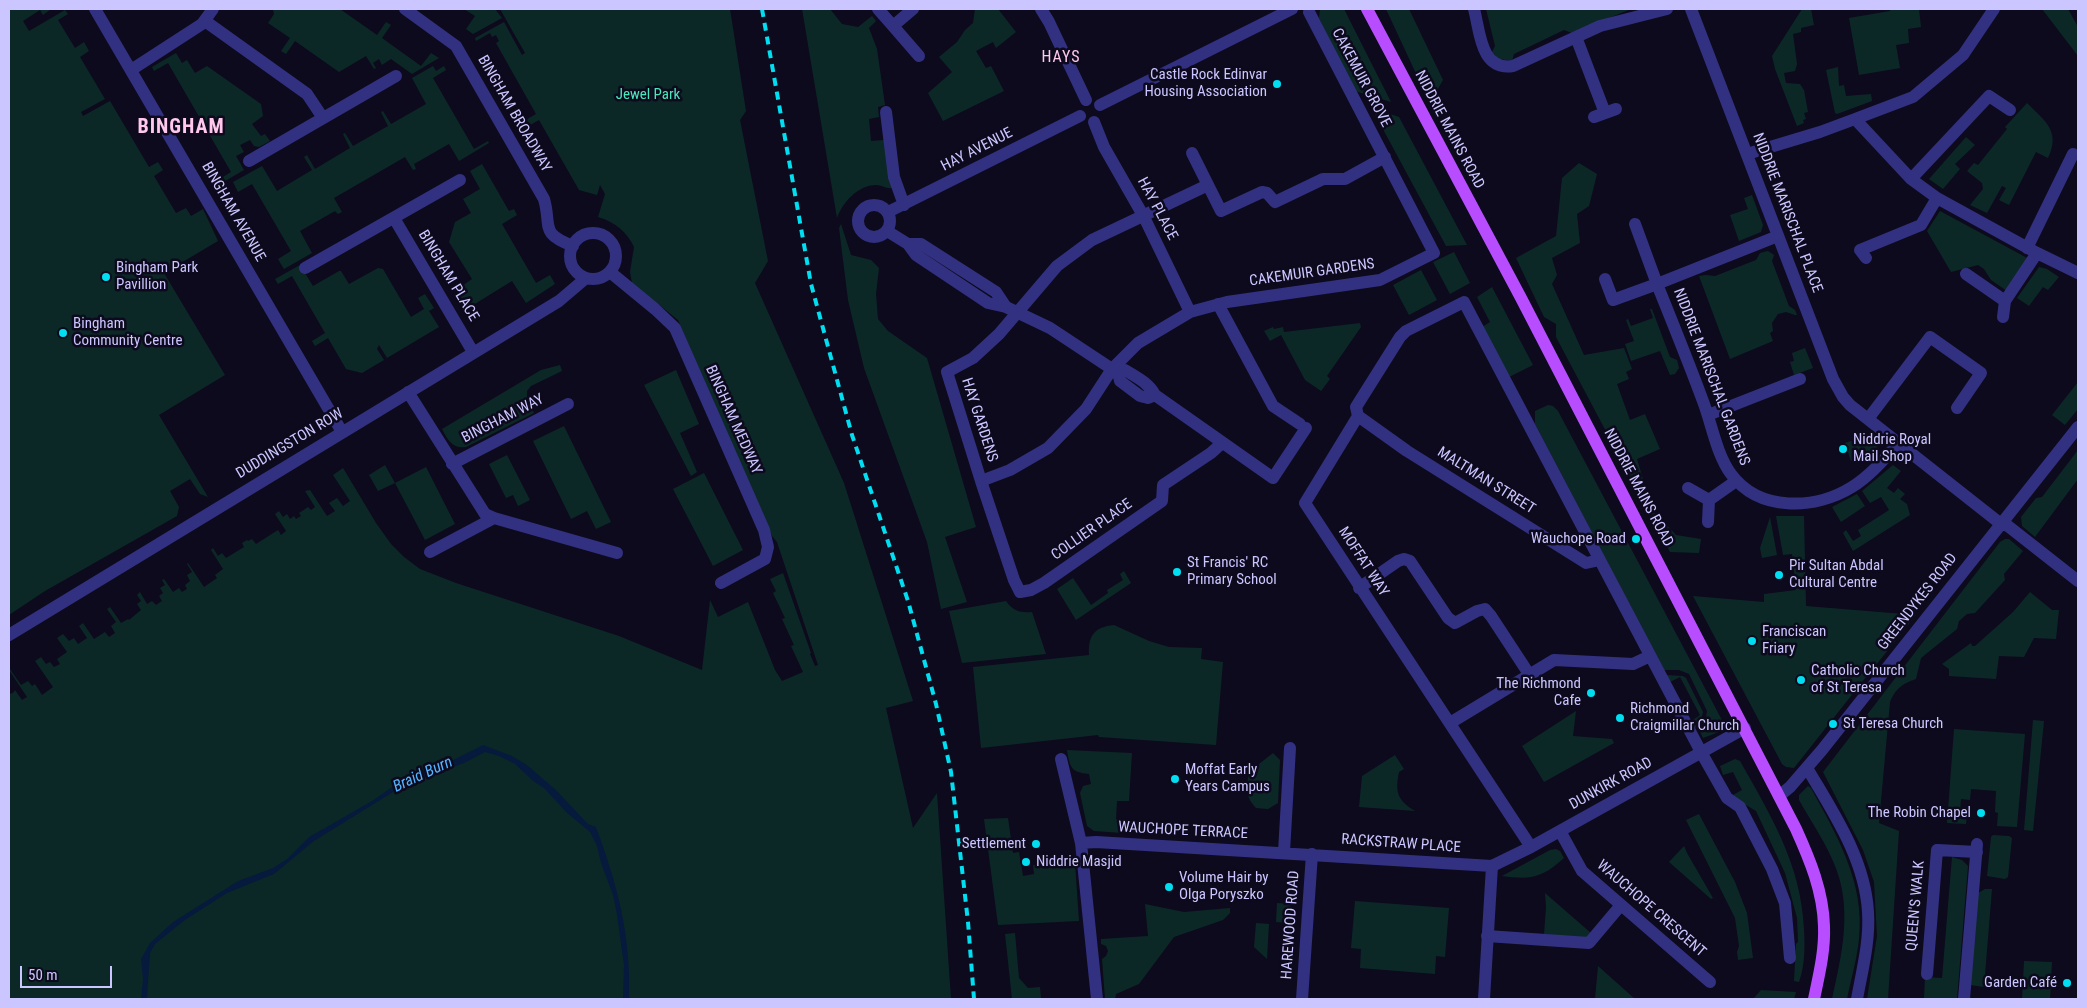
<!DOCTYPE html>
<html>
<head>
<meta charset="utf-8">
<style>
  body { margin:0 }
  #map { position:relative; width:2087px; height:1008px; overflow:hidden; background:#0d0a1d; font-family:"Roboto Condensed",sans-serif }
  canvas { display:block }
  .frame { position:absolute; inset:0; border:10px solid #cbc6ff; pointer-events:none }
  .scale { position:absolute; left:20px; top:966px; width:92px; height:22px; box-sizing:border-box; border:2px solid #cbc6ff; border-top:0; padding-left:6px; font-size:15px; line-height:18px; white-space:nowrap; color:#cbc6ff; -webkit-text-stroke:4px #0d0a1d; paint-order:stroke }
</style>
</head>
<body>
<div id="map">
<canvas width="2087" height="1008"></canvas>
<div class="frame"></div>
<div class="scale">50 m</div>
</div>
<script>
const context = document.querySelector('canvas').getContext('2d');
context.lineJoin = 'round';
function fillPath(path, color) {
  context.fillStyle = color;
  context.fill(path, 'evenodd');
}
function stroke(path, color, width, dash) {
  context.strokeStyle = color;
  context.lineWidth = width;
  context.lineCap = dash ? 'butt' : 'round';
  context.setLineDash(dash || []);
  context.stroke(path);
}
function label(font, color, halo, rows, align = 'center') {
  context.font = font + ' "Roboto Condensed",sans-serif';
  context.lineWidth = 5;
  context.setLineDash([]);
  context.textBaseline = 'middle';
  context.strokeStyle = halo;
  context.fillStyle = color;
  for (const [text, x, y, turn = 0] of rows) {
    context.save();
    context.translate(x, y);
    context.rotate((+turn || 0) * Math.PI / 180);
    context.textAlign = isNaN(turn) ? turn : align;
    if (halo) context.strokeText(text, 0, 0);
    context.fillText(text, 0, 0);
    context.restore();
  }
}
const green = new Path2D(`
  M9 9H51L43 15 40 10 23 21 29 31 65 10 68 14 58 20 75 48 84 42 89 51 80 57 105 99 81 112 83 116 110 101 149 167 158 162 163 170 154 176 176 213 186 208 191 216 203 209 218 241 164 273 225 375 159 415 208 497 200 494 190 479 170 491 179 507 177 516 45 591 9 615Z
  M273 9H340L377 35 386 22 391 25 382 38 421 66 431 53 439 58 412 74 391 59 382 65 379 59 373 63 376 68 374 69 366 56 339 72 295 41 286 54 281 51 290 38 268 23 274 14Z
  M464 9H495L502 18 473 34 466 29 475 16Z
  M500 9H730L746 111 740 120 768 261 755 283 844 483 913 701 886 708 913 828 937 793 951 999H9V694L13 693 15 690 22 700 27 697 9 670 10 669 21 685 28 681 32 686 35 684 42 695 53 687 35 661 41 657 46 664 50 662 54 667 60 664 57 659 67 652 57 638 63 634 69 641 74 638 78 644 87 638 79 626 83 623 94 639 105 632 109 637 115 633 111 626 116 622 107 609 110 607 121 623 128 619 129 620 141 610 137 604 141 601 137 595 140 592 147 604 152 601 156 605 162 601 159 596 163 593 160 588 165 585 162 580 164 579 173 592 179 588 182 592 187 589 185 585 190 581 187 575 192 572 187 564 188 563 204 587 217 578 215 575 223 569 211 550 213 548 218 556 222 553 226 558 244 547 242 543 247 540 248 541 252 539 256 544 278 530 281 535 286 531 275 514 279 511 283 517 287 514 290 519 294 516 296 519 301 516 299 513 308 507 311 510 315 507 305 491 310 490 327 516 335 511 329 503 337 498 343 506 350 501 333 475 343 468 376 523 391 544 404 557 420 569 456 583 619 636 702 670 710 600 718 617 748 602 775 670 782 681 803 672 791 646 794 645 782 619 785 618 773 593 776 591 770 579 783 573 811 653 810 654 815 666 818 665 777 542 772 536 678 320 632 283 630 272 634 247C627 232 615 222 598 217L605 194 600 185 597 195 579 190 539 120 525 128 522 122 536 114 496 43 499 41 496 35 492 37 490 33 476 41 475 38 504 22 522 55 525 53Z
  M802 9H830L842 24 858 27 872 16 876 21 869 28 877 49 885 105 878 107 879 117 869 119 871 141 884 140 892 188C886 189 882 185 876 185 858 185 842 203 837 218Z
  M975 9H998L1016 32 996 48 993 42 976 51 986 68 991 66 1004 91 943 121 928 93 952 72 939 57 957 42 965 30 973 23Z
  M1320 9H1344L1391 102 1355 91 1319 18Z
  M1386 9H1409L1443 80 1435 94 1419 80Z
  M1486 9H1631L1572 33 1564 30 1514 54 1512 61 1498 59 1492 52 1495 46Z
  M1802 9H1811L1814 25 1801 28V32L1793 34 1797 64 1795 71 1784 73 1786 83 1800 84 1804 90 1808 112 1804 113 1806 119 1803 120 1804 123 1797 126 1775 69 1772 56Z
  M1890 9H1919L1921 27 1908 29 1909 43 1896 45 1900 68 1859 75 1849 18 1890 11Z
  M2042 9H2068L2078 27V56Z
  M176 53 182 63 187 60 195 73 207 66 261 104 263 116 252 124 261 136 265 134 270 141 259 147 254 146 250 140 240 145 244 152 236 156 244 170 220 184 218 180 231 172 168 63 154 71 152 67Z
  M433 66 436 71 444 66 446 70 433 78 474 149 488 141 489 143 459 161 449 144 414 164 416 169 413 170 405 157 334 198 342 212 338 214 335 211 300 231 312 253 284 269 278 259 291 251 252 184 238 192 233 182 262 166 277 191 312 170 304 157 307 155 315 169 350 148 343 134 345 133 353 146 388 126 381 112 383 111 391 124 426 104 412 78Z
  M1838 67 1839 86 1844 85 1846 96 1871 94 1872 101 1837 114 1835 113 1826 70Z
  M2027 103C2045 121 2061 131 2048 158L2036 152 2009 205 1999 200 2006 188 2002 186 1987 213 1970 205 1983 189 1982 183 1967 171 1974 163 1978 165 2007 129 2005 127Z
  M1371 107 1399 117 1467 245 1446 246Z
  M1966 137 1975 145 1955 164 1960 169 1943 189 1929 179Z
  M1579 163 1597 174 1589 206 1577 214 1580 243 1552 258 1557 275 1552 284 1584 355 1624 348 1632 369 1626 372 1629 379 1617 384 1630 420 1645 414 1660 449 1637 459 1652 509 1676 535 1701 539 1699 553 1670 552 1556 337V324L1544 317 1516 258 1556 236 1562 178Z
  M482 164 509 211 514 209 517 215 502 224 536 283 550 275 555 284 526 303 512 281 465 310 456 295 461 291 459 288 472 279 449 242 455 222 471 213 463 199 480 189 470 171Z
  M1752 195 1763 225 1761 232 1739 241 1730 215 1748 209 1744 198Z
  M1940 211 2029 259 2007 291 1991 280 1984 269 1978 265 1951 272 1927 231Z
  M841 224 851 255 871 260 879 268 876 294 878 319 888 331 927 358 976 527 945 537 967 602 941 609 927 542 864 368 848 300 839 228Z
  M1768 251 1774 255 1772 261 1789 306 1795 310 1797 315H1795L1786 312 1778 314 1772 323 1773 331 1770 333 1773 341 1730 359 1699 276 1706 275 1715 276 1756 260 1760 253Z
  M1454 252 1470 283 1450 294 1433 262Z
  M300 265 313 286 339 271H341L349 284 378 268 383 269 411 317 424 309 418 298 425 294 434 308 429 311 439 327 387 358 379 345 377 349 384 360 362 373 346 369 328 338 315 346 312 341 325 333 292 276 278 284 275 279Z
  M2039 267 2047 269 2059 277 2048 290 2043 287 2029 306 2017 298Z
  M1421 270 1437 300 1409 315 1393 285Z
  M1492 287 1533 365 1509 377 1482 327 1490 322 1477 297Z
  M1650 309H1652L1670 357 1677 360 1679 368 1675 374 1670 375 1660 351 1631 361 1625 344 1634 341 1626 320 1628 319 1631 326 1653 318Z
  M1360 323 1361 327 1327 376 1330 379 1321 391 1305 380 1281 335 1270 341 1264 331 1273 327 1274 329 1283 327 1284 332Z
  M1805 348 1813 368 1794 375 1790 362 1794 361 1792 353Z
  M560 365 562 371 531 386 527 391V400L534 413 466 447C452 449 448 440 442 429L541 370Z
  M676 370 699 424 680 433 697 472 691 476 644 385Z
  M2078 382V409L2065 425 2052 415Z
  M1548 405 1553 406 1558 411 1723 722 1719 732 1703 738 1699 730 1705 723 1707 711 1689 674 1679 670H1664L1535 424V411Z
  M564 426 611 522 596 529 587 511 571 519 533 441Z
  M1873 434 1878 442 1877 452 1856 463 1854 459 1851 461 1845 443Z
  M2078 450V479L2035 537 2022 526 2021 517 2036 498 2042 497Z
  M507 455 530 500 518 506 513 495 506 498 489 464Z
  M385 465 395 483 426 467 455 524 425 540 395 483 378 491 369 475Z
  M1893 465 1901 471 1887 488 1894 493 1898 488 1905 494 1900 499 1907 504 1910 515 1853 551 1843 533 1846 530 1853 541 1861 536 1858 530 1889 510 1881 497 1870 503 1862 491Z
  M704 473 743 550 713 566 673 489Z
  M1857 494 1865 506 1841 522 1832 507Z
  M1776 516H1804L1806 606 1916 615 1876 665 1871 664 1864 673 1866 677 1794 768 1786 767 1782 764 1693 596 1764 602V594L1796 590 1792 554 1783 555Z
  M1770 517 1777 555 1762 558 1760 548Z
  M2005 539H2009L2023 551 2004 574 2005 580 1975 613 1967 614 1959 621 1957 629 1921 658 1916 679C1902 684 1896 688 1890 702L1879 823 1899 831 1888 999H1867L1877 936 1874 882 1863 850 1823 772 2000 542Z
  M1124 571 1131 583 1076 620 1057 589 1073 578 1091 605 1108 593 1107 590 1123 580 1120 574Z
  M2030 592 2052 610H2059L2056 639 2034 638 2024 657 1999 656 1996 679 1949 676V669L1942 664 1971 643 1972 646H1975L2013 612Z
  M1006 601C1013 611 1020 613 1032 612L1046 654 962 663 949 611Z
  M1114 625 1149 641 1169 647 1202 648 1201 659 1223 662 1216 745 1099 737 1098 735 981 748 973 667 1089 655C1088 636 1094 627 1114 625Z
  M1666 675 1683 676 1686 678 1703 712 1701 720 1694 730 1690 722 1700 715 1680 677 1670 682Z
  M1576 711 1573 736 1612 739 1614 743 1544 782 1522 746Z
  M2033 720 2044 721 2033 831 2024 830Z
  M1954 729 2025 734 2017 827 1997 826 1998 813 1995 812 1996 791 1971 789 1970 800 1961 799 1960 811 1967 812 1966 824 1947 823Z
  M1067 750 1132 753 1129 801H1117L1116 819 1123 820 1122 833 1094 831 1087 826 1080 793 1083 786 1091 784 1089 774C1071 772 1070 768 1067 750Z
  M1273 753 1280 760 1278 803 1268 809 1256 808C1242 792 1248 788 1249 769H1259V764Z
  M1395 755 1404 769 1399 772C1395 792 1397 800 1415 811L1359 807 1362 776Z
  M1735 759 1740 761C1771 816 1801 864 1804 929 1805 946 1805 966 1799 982L1794 981 1796 944 1798 942 1797 918 1785 873 1756 811 1731 796 1742 790 1733 772 1723 775 1720 766Z
  M1808 786 1811 788C1837 836 1865 882 1859 939 1857 959 1851 979 1847 999H1832C1841 958 1852 913 1837 871 1828 846 1812 823 1799 800V795Z
  M1699 814 1735 882 1747 913 1753 958 1738 960 1737 952 1739 946 1735 918 1686 820Z
  M1008 818 1013 853 1019 852 1023 876 1034 874 1033 865 1068 860 1075 863 1079 921 998 925 984 819Z
  M1993 835 2009 836 2012 838 2008 877 2005 879 1987 876 1991 837Z
  M1684 846 1687 853 1713 898 1711 899 1669 862Z
  M1556 849 1560 851 1564 858C1542 878 1531 880 1502 876L1550 850Z
  M1952 857 1962 860 1968 866 1957 999H1924L1925 977 1942 978Z
  M1985 889H1992L1984 987 1970 985 1978 893Z
  M1545 893 1591 933 1584 940 1544 934 1546 907Z
  M1355 901 1449 908 1445 957 1436 956 1435 974 1360 968 1361 949 1351 948Z
  M1277 903 1291 904 1289 923 1276 922Z
  M1145 904 1184 912 1230 908V913L1223 920 1174 937 1139 984 1116 994 1115 999H1105L1102 959 1106 956 1108 951 1106 946 1101 944V939L1148 936Z
  M1256 923 1269 924 1267 959 1254 947Z
  M1015 933 1019 978 1028 988 1040 987 1041 999H1012L1005 934Z
  M2024 961 2052 962 2050 999H2022Z
  M1598 966 1635 999H1595Z
  M1761 990 1796 992 1794 999H1753Z`);
const water = new Path2D(`
  M483 745 512 756 527 765 556 790 588 824 596 827C618 887 631 935 629 999H623L624 965 617 915 613 895 601 863 597 846 590 832 566 812 544 788 533 781 515 764 499 756 485 752 464 763 406 784 314 841 274 874 227 893 185 920 155 944 150 953 147 997 146 999H141L143 979 141 959 150 943 173 922 238 881 273 868 287 859 309 837 372 801 408 776 449 762Z`);
const street = new Path2D(`
  M95 9 342 432
  M405 9 456 46 544 199C552 227 539 233 573 246
  M878 9 893 26 913 9
  M1041 9 1049 22 1086 100
  M1474 9C1480 31 1480 71 1513 66L1600 26 1667 9
  M1691 9 1833 379 1843 397 1850 405 2001 524 2008 526 2078 581
  M205 21 307 94 323 118
  M893 26 919 56
  M1576 37 1605 113
  M131 70 202 24 213 9
  M1100 105 1292 9
  M886 112 894 177 904 205
  M1594 117 1616 109
  M1855 119 1913 97 1963 55 1994 9
  M1094 122 1104 147 1144 217 1190 312
  M1747 154 1820 132 1855 119 1911 179 1937 198 2037 253 2078 273
  M249 161 396 76
  M1911 179 1989 96 2010 110
  M1208 185 1221 211 1262 192 1267 193 1275 202 1323 179H1345L1385 157
  M858 221a16 16 0 1 1 32 0a16 16 0 1 1-32 0Z
  M888 212 1080 116
  M394 218 473 352
  M887 231 908 244 916 255 988 303 1006 307 1050 328 1112 369 1118 372 1125 370C1136 377 1149 383 1155 395L1273 478 1306 428
  M570 256a23 23 0 1 1 46 0a23 23 0 1 1-46 0Z
  M1778 236 1657 284C1673 324 1689 363 1704 404 1712 426 1717 455 1731 474 1759 512 1815 510 1852 487 1870 476 1885 459 1898 443
  M908 244H921L996 292 1006 307
  M2027 248 2073 154
  M1866 258 1860 250 1921 225 1937 198
  M305 268 460 180
  M610 272 655 309 675 328 764 530 768 547 765 559 721 583
  M1966 274 2005 301 2037 253
  M1605 279 1613 300 1657 284 1635 224
  M1218 304 1273 406 1300 424
  M2003 317 2005 301
  M1118 372 1120 381 1140 396 1148 398 1155 395
  M408 392 485 514 494 518 617 553
  M1708 415 1800 379
  M1358 416 1407 451 1586 563 1600 560
  M1868 419 1930 337 1981 373 1957 408
  M1222 443 1211 453 1163 485 1162 501 1044 583 1031 590 1020 592 1014 580 981 481 1010 470 1048 448 1086 409 1112 369 1138 343 1190 312 1227 302 1380 280 1434 253 1309 12
  M452 464 568 404
  M981 481 947 372 973 358 999 334 1057 266 1092 240 1208 185 1192 153
  M1688 488 1709 500 1736 481
  M1708 522 1709 500
  M430 552 494 518
  M1359 588 1398 561 1404 559 1410 561 1448 618 1455 623 1477 611 1485 609 1491 616 1529 674
  M9 635 559 301 586 278
  M1450 723 1554 660 1633 664 1650 656
  M1061 759 1081 843 1097 999
  M1807 768C1833 812 1865 859 1868 912 1870 941 1862 971 1857 999
  M1779 796 1790 787 1822 750 2078 427
  M1560 831 1582 871 1710 982
  M1081 843 1096 842 1492 866 1531 847 1745 728
  M1531 847 1305 503 1358 416 1356 407 1400 337 1406 331 1464 302 1701 752 1727 798 1740 807 1772 869 1785 903 1790 958
  M1284 852 1290 748
  M1487 936 1589 943 1621 905
  M1927 974 1937 850 1977 852
  M1302 999 1312 854
  M1484 999 1492 866
  M1964 999 1977 844`);
const primary = new Path2D(`
  M1367 9 1521 298 1796 829C1810 860 1823 891 1824 926 1825 951 1819 975 1814 999`);
const rail = new Path2D(`
  M762 9 811 284 852 435 908 601 936 704 951 772 968 922 974 999`);
const markers = [
  [1277,84,5,"#00dff1"],
  [106,277,5,"#00dff1"],
  [63,333,5,"#00dff1"],
  [1843,449,5,"#00dff1"],
  [1636,539,5,"#00dff1"],
  [1177,572,5,"#00dff1"],
  [1779,575,5,"#00dff1"],
  [1752,641,5,"#00dff1"],
  [1801,680,5,"#00dff1"],
  [1591,693,5,"#00dff1"],
  [1620,718,5,"#00dff1"],
  [1833,724,5,"#00dff1"],
  [1175,779,5,"#00dff1"],
  [1981,813,5,"#00dff1"],
  [1036,844,5,"#00dff1"],
  [1026,862,5,"#00dff1"],
  [1169,887,5,"#00dff1"],
  [2067,983,5,"#00dff1"]
];
const poiNames = [
  ["Castle Rock Edinvar",1267,75,"right"],
  ["Housing Association",1267,92,"right"],
  ["Bingham Park",116,268],
  ["Pavillion",116,285],
  ["Bingham",73,324],
  ["Community Centre",73,341],
  ["Niddrie Royal",1853,440],
  ["Mail Shop",1853,457],
  ["Wauchope Road",1626,539,"right"],
  ["St Francis' RC",1187,563],
  ["Primary School",1187,580],
  ["Pir Sultan Abdal",1789,566],
  ["Cultural Centre",1789,583],
  ["Franciscan",1762,632],
  ["Friary",1762,649],
  ["Catholic Church",1811,671],
  ["of St Teresa",1811,688],
  ["The Richmond",1581,684,"right"],
  ["Cafe",1581,701,"right"],
  ["Richmond",1630,709],
  ["Craigmillar Church",1630,726],
  ["St Teresa Church",1843,724],
  ["Moffat Early",1185,770],
  ["Years Campus",1185,787],
  ["The Robin Chapel",1971,813,"right"],
  ["Settlement",1026,844,"right"],
  ["Niddrie Masjid",1036,862],
  ["Volume Hair by",1179,878],
  ["Olga Poryszko",1179,895],
  ["Garden Café",2057,983,"right"]
];
const streetNames = [
  ["CAKEMUIR GROVE",1361,78,62],
  ["BINGHAM BROADWAY",514,114,60],
  ["NIDDRIE MAINS ROAD",1449,130,62],
  ["HAY AVENUE",977,150,-27],
  ["HAY PLACE",1157,209,62],
  ["BINGHAM AVENUE",233,212,60],
  ["NIDDRIE MARISCHAL PLACE",1787,213,69],
  ["CAKEMUIR GARDENS",1312,273,-8],
  ["BINGHAM PLACE",448,276,59],
  ["NIDDRIE MARISCHAL GARDENS",1711,377,69],
  ["BINGHAM WAY",503,419,-27],
  ["BINGHAM MEDWAY",733,420,66],
  ["HAY GARDENS",979,420,72],
  ["DUDDINGSTON ROW",290,444,-31],
  ["MALTMAN STREET",1486,481,32],
  ["NIDDRIE MAINS ROAD",1638,488,62],
  ["COLLIER PLACE",1092,530,-35],
  ["MOFFAT WAY",1363,562,57],
  ["GREENDYKES ROAD",1918,602,-52],
  ["DUNKIRK ROAD",1611,784,-29],
  ["WAUCHOPE TERRACE",1183,831,3],
  ["RACKSTRAW PLACE",1401,844,4],
  ["QUEEN'S WALK",1916,906,-85],
  ["WAUCHOPE CRESCENT",1651,909,41],
  ["HAREWOOD ROAD",1291,925,-86]
];
const parkNames = [
  ["Jewel Park",648,95]
];
const neighbourhoodNames = [
  ["HAYS",1061,58]
];
const waterNames = [
  ["Braid Burn",423,775,-25]
];
const districtNames = [
  ["BINGHAM",181,128]
];
fillPath(green, '#0c2826');
fillPath(water, '#051a3c');
stroke(street, '#323181', 12);
stroke(primary, '#b84dff', 12);
stroke(rail, '#00dff1', 4, [8, 6]);
for (const [x, y, r, color] of markers) {
  const dot = new Path2D();
  dot.arc(x, y, r, 0, 2 * Math.PI);
  context.fillStyle = color;
  context.fill(dot);
  stroke(dot, '#0d0a1d', 2);
}
label('15px', '#cbc6ff', '#0d0a1d', poiNames, 'left');
label('15px', '#cbc6ff', '#0d0a1d', streetNames);
label('15px', '#49e8bc', '#0d0a1d', parkNames);
context.letterSpacing = '1px';
label('16px', '#ffc8ec', '#0d0a1d', neighbourhoodNames);
context.letterSpacing = '0px';
label('italic 16px', '#54b4ff', '#0d0a1d', waterNames);
context.letterSpacing = '1px';
label('bold 20px', '#ffc8ec', '#0d0a1d', districtNames);
context.letterSpacing = '0px';
</script>
</body>
</html>
